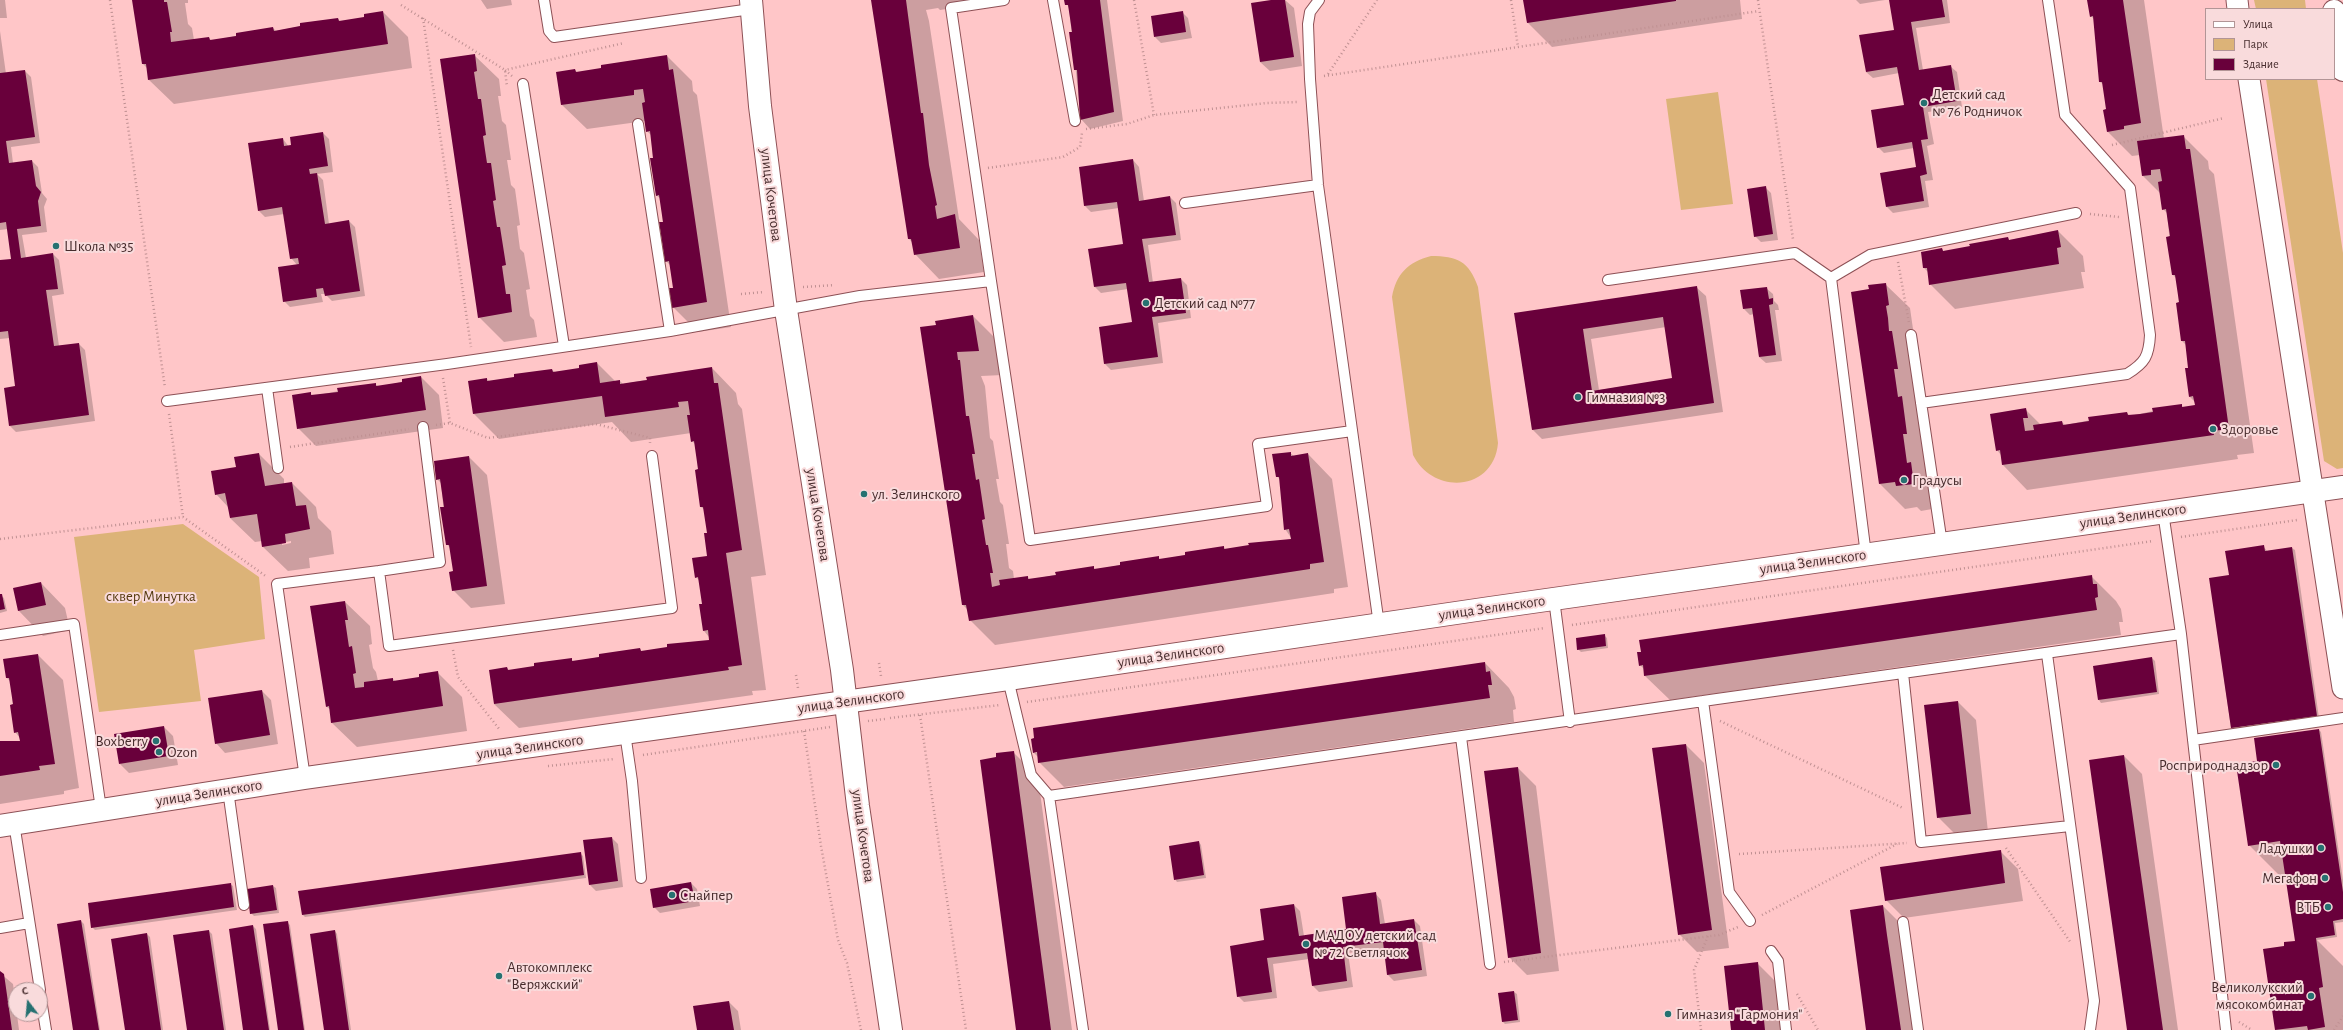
<!DOCTYPE html>
<html>
<head>
<meta charset="utf-8">
<style>
  body { margin:0 }
  #map { position:relative; width:2343px; height:1030px; overflow:hidden; background:#ffc6c8; font-family:"Alegreya Sans",sans-serif }
  canvas { display:block }
  .legend { position:absolute; left:2205px; top:8px; width:130px; height:72px; box-sizing:border-box; background:#f9dbdc; border:1px solid #b29596; margin:0; padding:5px 7px; list-style:none; font-size:12px; color:#472c2d }
  .legend li { display:flex; align-items:center; gap:8px; height:20px }
  .legend b { width:20px; border:1px solid #b29596 }
  .north { position:absolute; left:8px; top:982px; width:40px; height:40px; box-sizing:border-box; background:#f9dbdc; border:1px solid #b29596; border-radius:50%; rotate:344deg; font-size:11px; font-weight:700; line-height:16px; text-align:center; color:#472c2d }
  .north::after { content:''; display:block; margin:auto; width:14px; height:18px; background:#267171; clip-path:polygon(50% 0,100% 100%,50% 72%,0 100%) }
</style>
</head>
<body>
<div id="map">
<canvas width="2343" height="1030"></canvas>
<ul class="legend">
<li><b style="height:5px;background:#fff"></b>Улица</li>
<li><b style="height:11px;background:#dcb378"></b>Парк</li>
<li><b style="height:11px;background:#69003b"></b>Здание</li>
</ul>
<div class="north">С</div>
</div>
<script>
const context = document.querySelector('canvas').getContext('2d');
context.lineJoin = 'round';
function fillPath(path, color) {
  context.fillStyle = color;
  context.fill(path, 'evenodd');
}
function stroke(path, color, width, dash) {
  context.strokeStyle = color;
  context.lineWidth = width;
  context.lineCap = dash ? 'butt' : 'round';
  context.setLineDash(dash || []);
  context.stroke(path);
}
function label(font, color, halo, rows, align = 'center') {
  context.font = font + ' "Alegreya Sans",sans-serif';
  context.lineWidth = 4;
  context.setLineDash([]);
  context.textBaseline = 'middle';
  context.strokeStyle = halo;
  context.fillStyle = color;
  for (const [text, x, y, turn = 0] of rows) {
    context.save();
    context.translate(x, y);
    context.rotate((+turn || 0) * Math.PI / 180);
    context.textAlign = isNaN(turn) ? turn : align;
    if (halo) context.strokeText(text, 0, 0);
    context.fillText(text, 0, 0);
    context.restore();
  }
}
const green = new Path2D(`
  M2254 0H2305L2306 9H2256Z
  M2266 79H2317L2343 253V468L2337 469 2324 461Z
  M1718 92 1733 204 1681 210 1666 99Z
  M1431 256C1457 256 1469 261 1478 287L1498 443C1494 491 1434 496 1413 455L1392 297C1396 274 1408 262 1431 256Z
  M183 524 259 577 265 639 194 650 201 701 99 712 74 537Z`);
const shadow = new Path2D(`
  M0 0H5L7 18H0Z
  M133 0H188V3H185L188 24 192 28 194 40 209 38 212 41 273 28 276 31 338 19 341 22 365 18 383 12 408 37 412 68 174 104 149 80 147 68 143 64Z
  M481 0H511L512 5 487 9Z
  M872 0H1006L940 10 938 8 926 10 929 21 959 219 979 240 984 272 939 279 915 254 913 243 909 239Z
  M1065 0H1107L1123 121 1090 129 1081 119 1069 8Z
  M1278 0H1285L1294 8 1302 66 1270 71 1260 62Z
  M1524 0H1740L1742 19 1552 47 1527 22Z
  M1856 0H1885L1860 4Z
  M1890 0H1947L1950 23 1916 28 1923 70 1950 66 1957 72 1962 107 1928 112 1934 144 1927 146 1933 180 1925 181 1929 207 1893 213 1887 207 1917 168 1914 148 1884 153 1878 147 1905 105 1899 73 1873 78 1866 72 1895 31Z
  M2088 0H2144L2164 139 2183 136 2208 161 2209 169 2214 174 2254 453 2237 455 2238 459 2027 490 2003 465 2001 455 1997 450 2026 410 2041 425 2062 422 2065 425 2127 413 2130 416 2181 405 2184 408 2196 406 2195 402 2190 397V369L2186 345 2182 341 2177 279 2173 275 2167 213 2163 209 2161 194 2143 176 2140 155 2132 156 2108 132 2104 85 2100 82 2094 19 2091 16Z
  M1182 12 1188 18 1192 38 1161 43 1155 37Z
  M0 31 6 74 25 71 31 77 40 143 11 147 13 163 32 161 38 167 42 193 47 199 44 207 47 232 22 235 26 258 53 254 59 260 64 294 52 296 59 346 79 344 85 350 95 421 16 432 10 426 16 387 10 338 0 339V261L12 260 8 229 0 230Z
  M474 55 499 79 501 96H498L502 121 506 125 511 160H507L511 185 515 189 520 225 517 226 520 249 524 253 530 289 526 290 530 316 534 320 537 337 504 342 479 317 441 60Z
  M667 56 692 81 693 91 697 95 731 327 698 332 673 307 674 289 670 265 666 261 661 199 656 195 651 135 647 131 645 121 587 129 562 105 575 70 578 73Z
  M323 133 329 139 333 172 317 174 323 180 329 224 349 221 355 227 365 296 332 301 325 294H321L323 302 290 307 284 301 298 266 291 258 284 214 265 217 259 211 283 139 289 147Z
  M1133 160 1139 167 1144 201 1170 197 1176 203 1181 240 1148 245 1153 283 1181 279 1187 285 1191 318 1158 323 1163 363 1111 370 1105 364 1100 327 1133 323 1128 289 1101 293 1095 287 1125 245 1119 208 1091 212 1085 206 1080 168Z
  M1765 187 1771 193 1778 240 1761 242 1755 236Z
  M2058 231 2083 256 2085 272H2081L2084 288 1955 309 1930 284 1928 272 1924 268 1942 249 1944 252Z
  M1885 284 1910 308 1913 329 1910 330 1938 508 1921 511 1917 507 1905 509 1880 484 1870 290Z
  M1696 287 1706 296 1723 412 1542 439 1532 429 1515 314ZM1666 327 1673 379 1599 390 1591 339Z
  M1766 288 1773 294 1774 301 1778 305 1779 310H1775L1782 361 1766 363 1759 357 1754 314 1750 315 1744 309 1741 291Z
  M973 316 998 341 1003 375 981 376 985 386 990 438 993 441 999 479H996L1000 502 1003 505 1009 544H1006L1009 568 1013 571 1014 579 1028 577 1030 580 1093 567 1096 570 1158 557 1161 560 1224 547 1226 550 1292 539 1285 529 1280 480 1277 476 1290 453 1294 456 1308 454 1332 479 1348 587 1334 589V593L995 645 970 620 968 610 963 605 937 326Z
  M597 363 616 382 620 381 623 384 712 368 736 393 738 404 742 409 766 575 751 577 766 690 752 691 753 695 519 728 494 704 507 668 510 671 571 659 574 662 640 649 642 652 710 641 709 637 704 631 703 605 700 581 696 577 708 557V534L705 510 701 507 696 445 692 441 691 433 631 442 612 422 499 439 474 414 487 379 490 382 552 370 555 372 581 369Z
  M421 377 439 395 443 428 316 446 298 428 310 393 313 396 375 384 379 387 389 385Z
  M259 454 284 479V484L292 483 316 507 318 518 331 531 334 554 309 558 310 568 288 571 263 547 262 541 255 542 230 518 229 508 216 494 237 468ZM291 541V543L282 545V543Z
  M469 457 487 475 505 604 471 608 453 590 454 572 450 548 447 544 441 483 437 479Z
  M2263 546 2267 551 2292 548 2295 550 2319 718 2234 731 2231 728 2210 579 2230 576Z
  M2091 576 2116 601 2121 609 2123 622H2119L2121 635 1670 700 1645 676 1644 669 1640 665 1642 652Z
  M41 583 65 608 70 630 43 636 19 611 14 589Z
  M0 595 4 598 7 611 0 613Z
  M345 602 370 626 372 644 369 645 373 668 376 672 378 681 393 679 396 682 420 678 437 672 462 697 467 731 357 747 332 723 331 710 327 707Z
  M1604 635 1607 638 1608 648 1581 652 1578 649Z
  M38 655 63 680 79 788 64 791V794L0 804V742H21L20 738 15 732 11 682 7 678Z
  M2152 658 2155 661 2159 694 2101 703 2099 700Z
  M1485 663 1509 688 1514 697 1516 709 1513 710 1514 722 1064 787 1039 762 1038 757 1034 753Z
  M262 691 271 700 278 744 225 753 216 743Z
  M1958 702 1976 720 1988 832 1956 835 1938 817Z
  M164 727 173 736 178 765 129 773 120 764Z
  M2319 730 2321 732 2343 880V922L2335 923 2337 937 2317 940 2343 966V1030H2276L2265 950 2285 947 2296 942 2286 875 2280 876 2249 845 2258 762Z
  M1686 745 1704 763 1729 948 1697 952 1679 934Z
  M1013 752 1038 777 1072 1030H1017L998 758Z
  M2124 756 2142 774 2178 1030H2128Z
  M1518 768 1536 786 1559 971 1527 975 1509 957Z
  M612 838 618 844 623 887 596 891 590 885Z
  M1199 842 1201 845 1206 878 1177 882 1175 879Z
  M2000 851 2018 869 2023 901 1904 918 1886 900Z
  M580 853 583 856 586 878 305 917 302 914Z
  M691 883 697 889 700 906 660 913 654 907Z
  M230 884 233 886 237 910 95 930 92 927Z
  M273 886 276 888 279 913 254 916 251 913Z
  M1375 893 1381 900 1385 924 1414 920 1420 926 1427 976 1394 981 1388 975 1385 948 1348 953 1353 987 1319 992 1313 986 1309 959 1273 964 1277 998 1244 1002 1238 996 1266 941 1294 905 1300 911 1304 936 1347 930Z
  M1883 906 1901 924 1915 1030H1867Z
  M81 921 84 924 100 1030H74Z
  M287 922 290 925 305 1030H279Z
  M253 926 256 929 270 1030H244Z
  M209 931 212 934 226 1030H188Z
  M335 931 337 934 351 1030H325Z
  M147 934 150 937 163 1030H126Z
  M1757 963 1775 981 1781 1030H1732Z
  M0 973 13 984 19 1030H0Z
  M1514 992 1517 994 1520 1022 1505 1024 1502 1021Z
  M729 1002 738 1011 741 1030H698Z`);
const building = new Path2D(`
  M132 0H164V2H167L172 32H170L171 42 209 37 210 40 236 36V33L273 27 274 31 300 26V23L338 18 339 21 364 17V14L383 11 388 44 148 80 146 64H142Z
  M871 0H906L921 113H923L929 165 937 205 935 206 937 219 955 214 960 248 914 255 911 239H908Z
  M1064 0H1100L1114 112 1080 120 1077 70H1074L1069 32H1072L1070 18 1068 5H1065Z
  M1271 0H1285L1294 57 1260 62 1251 3Z
  M1523 0H1676V1L1527 23Z
  M1889 0H1942L1945 17 1911 22 1919 70 1951 65 1957 101 1923 107 1928 139 1921 140 1927 174 1920 176 1924 201 1886 207 1880 173 1916 167 1912 142 1877 148 1871 110 1904 105 1897 67 1866 72 1859 35 1894 30Z
  M2087 0H2123L2141 123 2124 126V129L2107 132 2103 110 2106 109 2102 82H2099L2093 16 2090 17Z
  M1183 11 1186 32 1154 37 1151 16Z
  M475 54 477 71 474 72 478 99H481L486 135 483 136 485 150 487 163H491L496 200 493 201 497 227H500L506 265 502 266 506 294H510L512 312 478 318 440 59Z
  M667 55 669 70 673 69 707 302 672 308 669 288H673L669 261 665 262 659 222H663L659 195 656 196 650 158H653L650 131 646 132 642 103 645 102 643 89 634 90V95L561 105 556 72 575 69 576 72 601 68V65Z
  M25 70 35 137 6 141 9 163 32 160 36 186 41 192 38 201 41 226 17 229 21 258 53 253 58 289 46 290 54 346 79 343 89 415 9 426 4 388 15 386 8 331 0 332V260L11 259 6 222 0 223V73Z
  M323 132 328 166 309 169 310 174 317 173 325 224 349 220 360 291 325 296 323 288 316 289 317 297 283 302 278 267 299 264 298 258 290 259 282 207 258 211 248 143 283 138 284 146 291 145 290 137Z
  M2184 135 2186 149H2190L2229 429 2213 431 2214 435 2002 465 2000 450 1996 451 1990 414 2026 408 2028 418H2023L2025 431 2034 430 2033 425 2062 421 2063 425 2089 421 2088 417 2127 412 2128 415 2140 414 2153 412 2152 408 2182 404V407L2195 405 2193 396 2189 397 2185 368H2188L2185 341H2181L2176 303 2179 302 2175 275H2172L2166 237 2170 236 2168 223 2166 209 2162 210 2158 182 2162 181 2160 169 2151 170V175L2142 176 2137 141Z
  M1133 159 1139 201 1170 196 1176 235 1142 239 1149 282 1181 278 1186 313 1152 317 1158 357 1104 364 1099 327 1132 322 1126 283 1094 287 1088 249 1123 244 1117 202 1084 206 1079 167Z
  M1766 186 1773 234 1754 237 1747 189Z
  M2058 230 2061 247 2057 248 2059 264 1929 285 1927 268H1923L1921 252 1942 248 1943 251 1970 246 1969 244 2008 237 2009 240Z
  M1886 283 1889 305 1886 306 1888 318 1889 331H1892L1898 369H1894L1898 397 1902 396 1907 434H1903L1907 463 1911 462 1914 484 1896 486 1895 482 1879 484 1851 292 1869 289 1868 285Z
  M1697 286 1714 403 1532 430 1514 313ZM1663 317 1672 378 1592 391 1583 329Z
  M1767 287 1769 299 1773 298V304L1769 305 1776 355 1759 357 1752 308 1743 309 1740 290Z
  M973 315 979 351 957 352 958 360H960L966 416H969L975 454H972L976 480 979 479 985 519 982 520 986 545H988L993 573H990L992 587 1000 585 999 580 1028 576V579L1056 575 1055 572 1094 566V569L1120 565V562L1159 556V559L1185 555V552L1224 546V549L1249 545 1248 543 1291 539 1289 529 1284 530 1279 477H1276L1272 454 1291 452V456L1308 453 1324 562 1310 564V569L969 621 966 605H962L920 327 936 325 935 321Z
  M597 362 600 383 620 380V384L633 382 647 380 646 377 712 367 714 383H718L742 550 726 553 742 665 728 667 729 670 494 704 489 670 507 667 508 670 534 666V663L572 658V661L599 657V654L640 648 641 651 667 647V644L709 640 708 630 703 631 699 604H702L698 577 695 578 692 558 707 556 704 533H707L703 507H700L695 470 698 469 694 441 691 442 687 415H690L688 401 678 402 679 407 605 417 602 396 473 414 468 381 487 378V381L514 377V374L552 369 553 372 579 368V365Z
  M421 376 426 410 297 429 292 395 311 392V395L338 392 337 388 376 383V386L402 382V379Z
  M259 453 265 486 292 482 296 506 306 505 310 529 285 534 286 543 262 547 257 514 230 518 225 493 215 495 211 471 236 467 234 457Z
  M469 456 487 586 452 591 449 572 453 571 449 545H446L440 507H444L440 479 436 480 434 461Z
  M2264 545 2265 551 2292 547 2317 716 2231 728 2209 578 2229 575 2225 551Z
  M2092 575 2093 584H2097L2098 597 2095 598 2097 610 1644 676 1643 665 1639 666 1637 652H1641L1639 640Z
  M41 582 46 605 18 611 13 588Z
  M0 594H2L5 609 0 610Z
  M345 601 348 620H345L349 647 352 646 356 673 353 674 355 688 364 687V682L393 678V681L419 677V674L438 671 443 706 331 723 329 706 326 707 310 606Z
  M1605 634 1606 646 1577 650 1576 638Z
  M38 654 55 764 39 766 40 770 0 776V741H20L18 732 14 733 10 705 13 704 9 678H6L3 659Z
  M2152 657 2157 692 2098 700 2093 666Z
  M1485 662 1486 672 1490 671 1492 685H1488L1490 698 1038 763 1037 752 1033 753 1031 739 1034 738 1033 728Z
  M262 690 270 735 215 744 208 698Z
  M1958 701 1971 814 1937 818 1924 705Z
  M164 726 169 756 119 764 114 734Z
  M2319 729 2343 892V919L2333 921 2335 935 2316 938 2323 987 2319 988 2325 1027 2308 1030 2307 1026 2275 1030 2263 949 2284 946V942L2295 941 2280 841 2248 846 2236 764 2257 761 2254 738Z
  M1686 744 1712 930 1678 935 1652 748Z
  M1014 751 1019 788 1051 1030H1016L980 760 996 757V753Z
  M2124 755 2163 1030H2127L2089 760Z
  M1518 767 1541 953 1508 958 1484 771Z
  M612 837 618 881 589 885 583 840Z
  M1199 841 1204 875 1174 880 1169 846Z
  M2001 850 2005 883 1885 901 1880 867Z
  M581 852 584 875 302 915 298 891Z
  M691 882 695 901 653 908 650 889Z
  M231 883 234 907 91 928 88 903Z
  M273 885 277 910 250 914 247 889Z
  M1376 892 1380 924 1414 919 1422 970 1387 975 1383 942 1343 947 1347 981 1312 986 1307 953 1267 958 1272 992 1237 997 1230 946 1264 940 1260 909 1294 904 1299 936 1346 929 1342 897Z
  M1883 905 1887 935 1901 1030H1866L1850 910Z
  M81 920 99 1030H73L57 924Z
  M288 921 304 1030H278L263 924Z
  M253 925 269 1030H243L229 929Z
  M209 930 224 1030H187L173 935Z
  M335 930 349 1030H324L310 934Z
  M147 933 161 1030H125L111 939Z
  M1758 962 1765 1030H1731L1724 966Z
  M0 971 4 974 12 1030H0Z
  M1514 991 1518 1020 1502 1022 1498 993Z
  M729 1001 734 1030H697L693 1006Z`);
const path = new Path2D(`
  M110 0 165 388
  M1134 0 1154 115
  M1511 0 1518 47
  M1758 0 1793 239
  M401 5 505 70 507 87
  M423 18 471 347
  M1328 74 1377 0
  M512 76 505 70 624 43
  M1324 76 1759 11
  M1086 129 1127 124 1154 115 1267 103 1299 102
  M2112 145 2224 118
  M988 168 1063 157 1080 147 1082 133
  M2090 214 2119 217
  M1898 262 1909 323
  M803 287 834 285
  M741 294 764 292
  M443 378 450 423
  M169 414 183 517
  M436 425 450 423 488 438 596 424 650 438V443
  M290 447 409 429
  M2181 537 2297 520
  M0 539 183 517 267 577
  M1572 625 2153 541
  M453 650 458 677 500 730
  M879 663 881 676
  M796 675 798 688
  M1027 702 1545 628
  M920 715 966 1030
  M890 718 1000 705
  M868 721 885 719
  M1720 721 1903 808
  M804 731 821 846 838 940 847 963 861 1030
  M643 755 830 727
  M548 766 614 759
  M2006 848 2071 943
  M1739 854 1907 843
  M1762 915 1897 844
  M1504 962 1719 935 1738 927
  M1797 994 1818 1030
  M2239 1022 2252 1030
  M1701 1030 1694 970 1708 936
  M2334 1030 2343 1016`);
const service = new Path2D(`
  M544 0 549 31 554 37 751 9
  M1053 0 1075 121
  M1319 0 1310 12 1308 24 1310 79 1318 185 1379 625
  M523 84 564 346
  M638 124 670 331
  M1185 203 1318 185
  M1608 280 1795 253 1831 278
  M991 281 951 8 1004 0
  M1911 335 1942 544
  M267 388 278 468
  M167 401 447 364 670 331 860 296 991 281 1030 540 1267 506 1258 444 1352 431
  M1921 403 2127 374C2145 363 2149 356 2150 335L2130 188 2065 115 2048 0
  M2163 512 2181 634 2226 1030
  M1866 555 1831 278 1870 255 2076 213
  M379 571 440 562 423 427
  M1554 599 1570 722
  M0 635 74 624 101 809
  M2047 654 2094 1001 2090 1030
  M1903 673 1921 842 2070 826
  M1008 679 1031 775 1049 796 1083 1030
  M1703 701 1729 892 1750 921
  M625 733 632 781 641 878
  M1461 737 1490 964
  M2193 740 2343 718
  M305 778 277 584 379 571 389 646 672 608 652 456
  M228 790 244 905
  M1049 796 1717 699 2181 634
  M14 823 40 990
  M1903 922 1918 1030
  M0 928 29 923
  M1771 951 1778 961 1786 1030
  M40 993 46 1030`);
const minor = new Path2D(`
  M2237 0 2238 9
  M2249 79 2343 688`);
const tertiary = new Path2D(`
  M0 826 305 778 1008 679 1490 608 2343 487`);
const secondary = new Path2D(`
  M751 0 760 106 786 310 842 670 858 806 891 1030`);
const primary = new Path2D(`
  M2334 11 2343 70`);
const markers = [
  [1924,103,4,"#267171"],
  [56,246,4,"#267171"],
  [1146,303,4,"#267171"],
  [1578,397,4,"#267171"],
  [2213,429,4,"#267171"],
  [1904,480,4,"#267171"],
  [864,494,4,"#267171"],
  [156,741,4,"#267171"],
  [159,752,4,"#267171"],
  [2276,765,4,"#267171"],
  [2321,848,4,"#267171"],
  [2325,878,4,"#267171"],
  [672,895,4,"#267171"],
  [2328,907,4,"#267171"],
  [1306,944,4,"#267171"],
  [499,976,4,"#267171"],
  [2311,996,4,"#267171"],
  [1668,1014,4,"#267171"]
];
const poiNames = [
  ["Детский сад",1932,94],
  ["№ 76 Родничок",1932,111],
  ["Школа №35",64,246],
  ["Детский сад №77",1154,303],
  ["Гимназия №3",1586,397],
  ["Здоровье",2221,429],
  ["Градусы",1912,480],
  ["ул. Зелинского",872,494],
  ["Boxberry",148,741,"right"],
  ["Ozon",167,752],
  ["Росприроднадзор",2268,765,"right"],
  ["Ладушки",2313,848,"right"],
  ["Мегафон",2317,878,"right"],
  ["Снайпер",680,895],
  ["ВТБ",2320,907,"right"],
  ["МАДОУ детский сад",1314,935],
  ["№ 72 Светлячок",1314,952],
  ["Автокомплекс",507,967],
  ["\"Веряжский\"",507,984],
  ["Великолукский",2303,987,"right"],
  ["мясокомбинат",2303,1004,"right"],
  ["Гимназия \"Гармония\"",1676,1014]
];
const streetNames = [
  ["улица Кочетова",771,195,83],
  ["улица Кочетова",818,515,81],
  ["улица Зелинского",2133,516,-8],
  ["улица Зелинского",1813,562,-8],
  ["улица Зелинского",1492,608,-8],
  ["улица Зелинского",1171,655,-8],
  ["улица Зелинского",851,701,-8],
  ["улица Зелинского",530,747,-8],
  ["улица Зелинского",209,793,-9],
  ["улица Кочетова",863,836,82]
];
const parkNames = [
  ["сквер Минутка",151,596]
];
fillPath(green, '#dcb378');
fillPath(shadow, '#0003');
fillPath(building, '#69003b');
stroke(service, '#8d5055', 12);
stroke(minor, '#8d5055', 23);
stroke(tertiary, '#8d5055', 24);
stroke(secondary, '#8d5055', 24);
stroke(primary, '#8d5055', 24);
stroke(path, '#bf9092', 2.5, [1, 3]);
stroke(service, '#fff', 10);
stroke(minor, '#fff', 21);
stroke(tertiary, '#fff', 22);
stroke(secondary, '#fff', 22);
stroke(primary, '#fff', 22);
for (const [x, y, r, color] of markers) {
  const dot = new Path2D();
  dot.arc(x, y, r, 0, 2 * Math.PI);
  context.fillStyle = color;
  context.fill(dot);
  stroke(dot, '#f9dbdc', 1.5);
}
label('15px', '#472c2d', '#f9dbdc', poiNames, 'left');
label('15px', '#472c2d', '#f9dbdc', streetNames);
label('15px', '#553b10', '#f9dbdc', parkNames);
</script>
</body>
</html>
